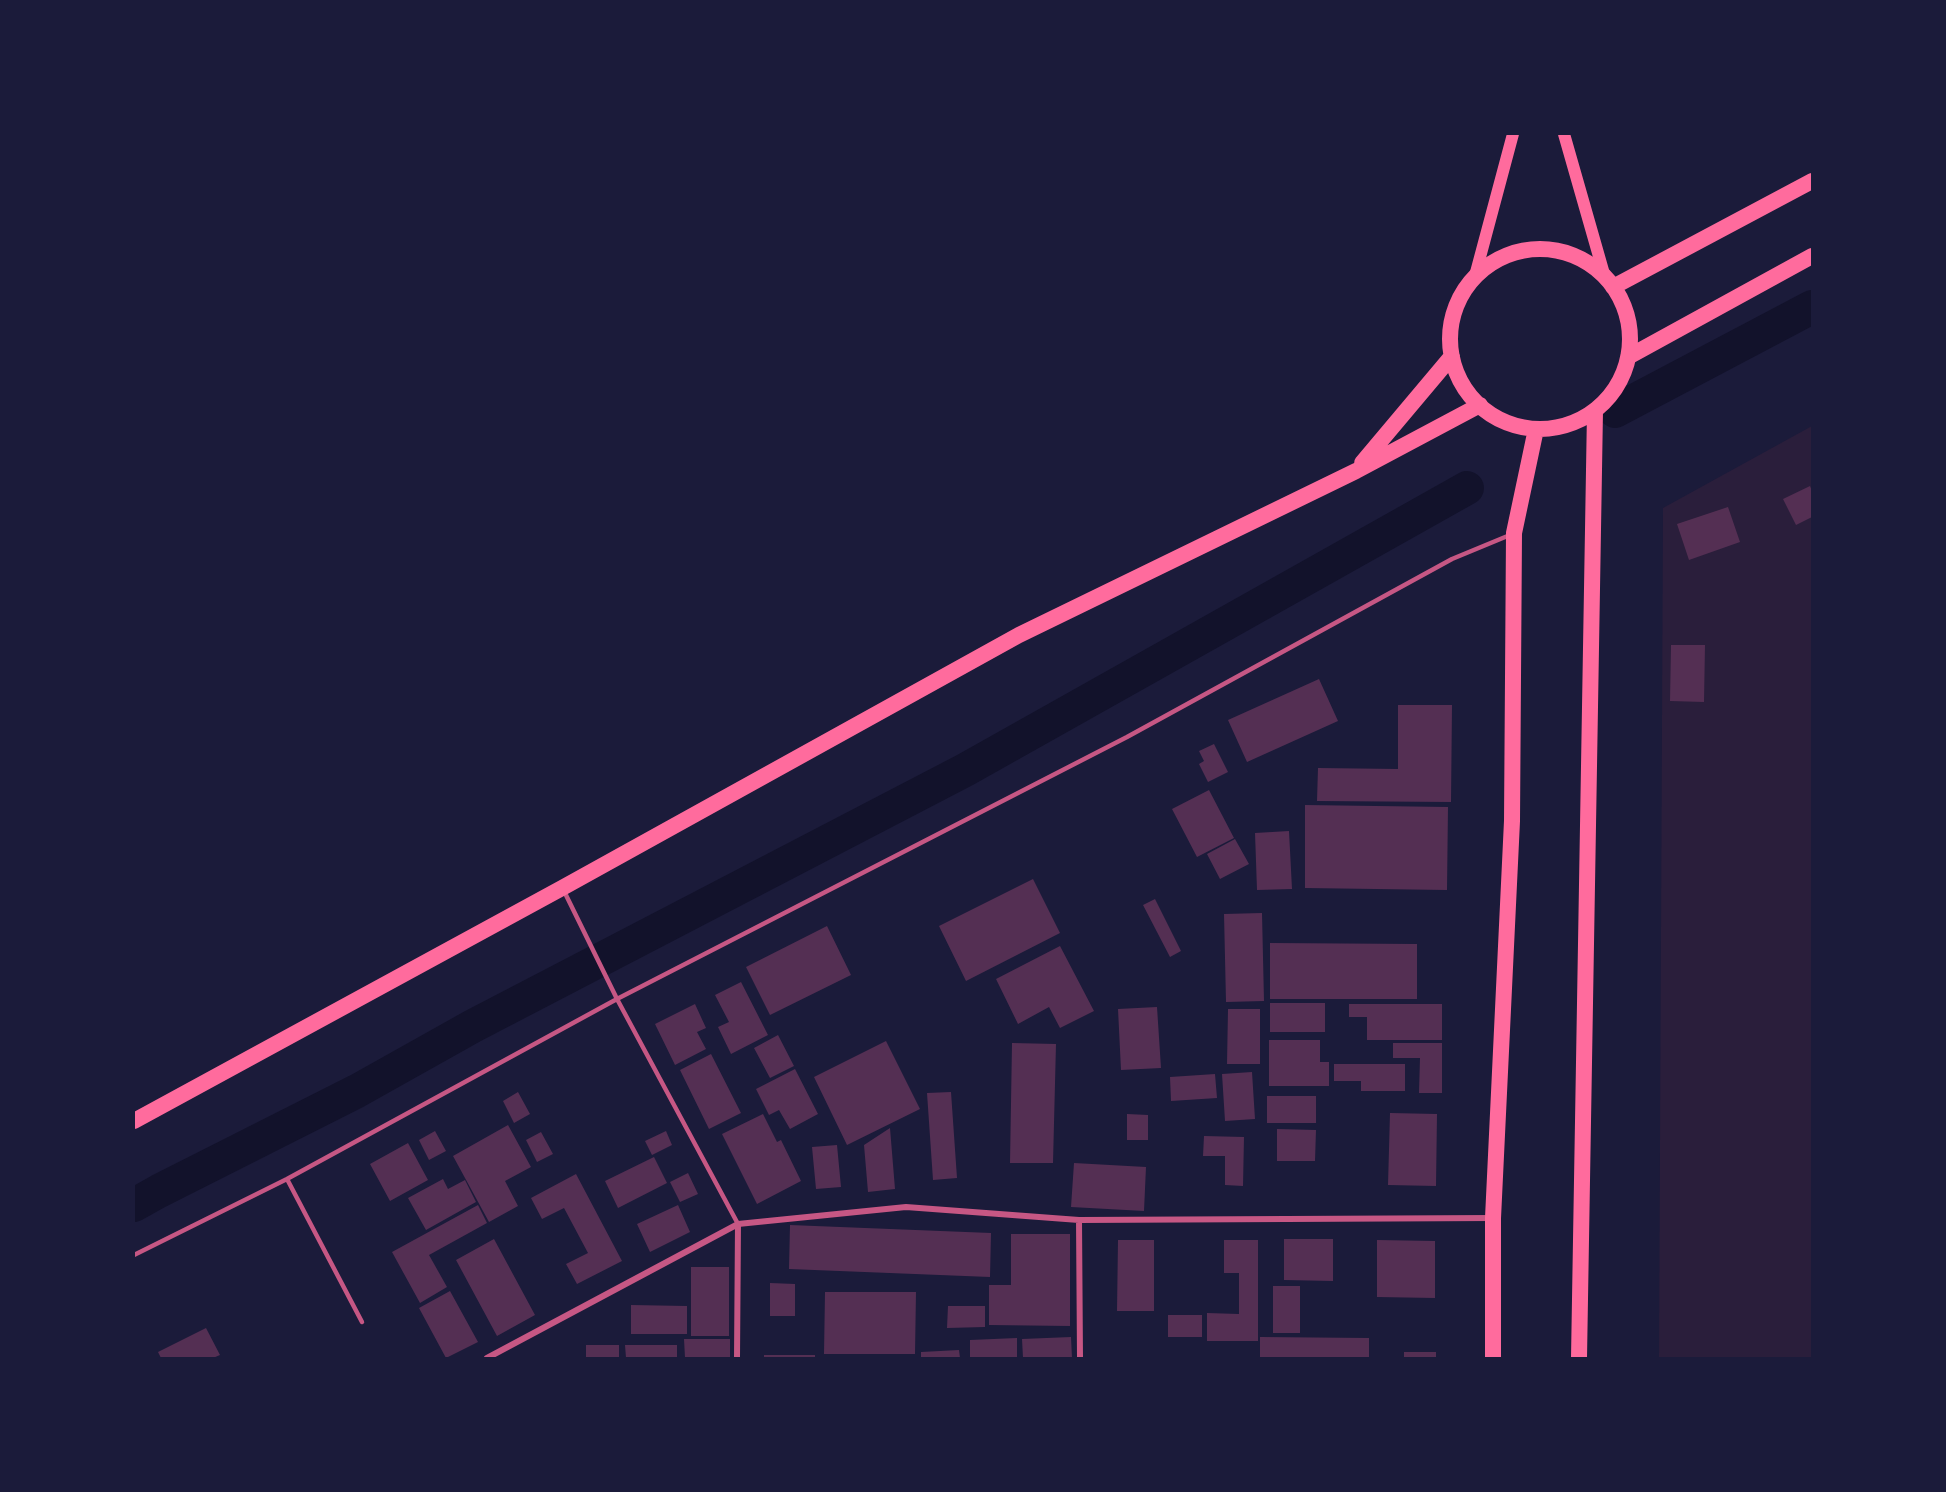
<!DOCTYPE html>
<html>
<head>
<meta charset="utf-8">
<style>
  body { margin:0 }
  #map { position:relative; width:1946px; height:1492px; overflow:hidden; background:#1b1b3a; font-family:Barlow,sans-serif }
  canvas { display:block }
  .frame { position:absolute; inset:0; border:135px solid #1b1b3a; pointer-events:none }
</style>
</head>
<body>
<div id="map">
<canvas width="1946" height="1492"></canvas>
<div class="frame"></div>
</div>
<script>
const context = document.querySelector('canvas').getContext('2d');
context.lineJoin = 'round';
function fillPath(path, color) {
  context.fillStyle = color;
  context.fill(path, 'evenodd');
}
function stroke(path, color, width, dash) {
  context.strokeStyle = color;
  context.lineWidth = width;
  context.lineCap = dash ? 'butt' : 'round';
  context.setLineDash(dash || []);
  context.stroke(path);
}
const green = new Path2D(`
  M1812 426V1358H1659L1663 508Z`);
const canal = new Path2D(`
  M1615 411 1812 307
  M134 1205 159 1191 357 1091 473 1026 965 770 1467 488`);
const building = new Path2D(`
  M1810 486 1812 491V517L1796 525 1783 499Z
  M1728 507 1740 542 1689 560 1677 524Z
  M1671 645H1705L1704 702 1670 701Z
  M1319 679 1338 721 1247 762 1228 720Z
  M1398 705H1452L1451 802 1317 801 1318 768 1398 769Z
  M1214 744 1228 772 1208 782 1199 764 1204 761 1199 751Z
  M1209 790 1234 838 1197 857 1172 809Z
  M1305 805 1448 807 1447 890 1305 888Z
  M1289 831 1292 889 1257 890 1255 833Z
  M1235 839 1249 864 1220 879 1207 854Z
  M1033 879 1060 933 966 981 939 926Z
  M1155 899 1181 951 1170 957 1143 905Z
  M1262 913 1264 1001 1226 1002 1224 914Z
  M827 926 851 975 770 1015 746 967Z
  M1270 943 1417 944V999H1270Z
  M1060 946 1094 1011 1060 1028 1049 1007 1018 1024 996 979Z
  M741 982 768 1035 731 1054 718 1027 729 1022 715 995Z
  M1270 1003H1325V1032H1270Z
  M695 1004 706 1028 697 1032 706 1049 675 1065 655 1024Z
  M1349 1004H1442V1040H1367V1017H1349Z
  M1157 1007 1161 1068 1121 1070 1118 1009Z
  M1228 1009H1260V1064H1227Z
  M778 1035 794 1066 770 1078 754 1048Z
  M1269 1040H1320V1062H1329V1086H1269Z
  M886 1041 920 1109 847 1145 814 1077Z
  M1012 1043 1056 1044 1053 1163H1010Z
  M1393 1043H1442V1093H1419L1420 1058H1393Z
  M711 1054 741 1113 709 1129 680 1070Z
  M1334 1064H1405V1091H1361V1081H1334Z
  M795 1069 818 1114 790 1129 779 1110 769 1115 756 1089Z
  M1252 1072 1255 1119 1225 1121 1222 1074Z
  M1215 1074 1217 1098 1171 1101 1170 1077Z
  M518 1092 530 1114 514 1123 503 1101Z
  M951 1092 957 1178 933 1180 927 1093Z
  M1267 1096H1316V1123H1267Z
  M1390 1113 1437 1114 1436 1186 1388 1185Z
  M763 1114 777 1142 781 1140 801 1181 757 1204 722 1134Z
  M1127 1114 1148 1115V1140H1127Z
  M508 1125 531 1167 505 1181 518 1206 489 1222 453 1156Z
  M890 1128 895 1189 868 1192 864 1145Z
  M1277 1129 1316 1130 1315 1161H1277Z
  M435 1131 446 1151 429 1160 419 1140Z
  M666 1131 672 1145 652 1155 645 1141Z
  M541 1132 553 1154 537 1162 526 1140Z
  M1204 1136 1244 1137 1243 1186 1225 1185V1156H1203Z
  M408 1143 428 1180 390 1201 370 1164Z
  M837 1145 841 1187 816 1189 812 1147Z
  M654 1157 667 1183 618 1208 605 1181Z
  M1074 1163 1146 1167 1144 1211 1071 1207Z
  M688 1173 698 1194 680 1202 670 1182Z
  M576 1174 622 1261 577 1284 566 1264 588 1253 564 1208 542 1219 531 1198Z
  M443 1179 448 1189 465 1180 476 1202 426 1230 408 1198Z
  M478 1205 487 1223 429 1255 447 1287 420 1303 392 1252Z
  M678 1205 690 1232 650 1252 637 1224Z
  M790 1225 991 1233 990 1277 789 1269Z
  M1011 1234H1070V1326L989 1325V1285H1011Z
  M494 1239 535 1315 497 1336 456 1260Z
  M1284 1239H1333V1281L1284 1280Z
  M1118 1240H1154V1311H1117Z
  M1224 1240H1258V1341H1207V1313L1239 1314V1273H1224Z
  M1377 1240 1435 1241V1298L1377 1297Z
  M691 1267H729V1336H691Z
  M770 1283 795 1284V1316H770Z
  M1273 1286H1300V1333H1273Z
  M450 1291 478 1342 446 1358 419 1308Z
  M825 1292H916L915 1354H824Z
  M631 1305 687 1306V1334H631Z
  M948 1306H985V1327L947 1328Z
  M1168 1315H1202V1337H1168Z
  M206 1328 220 1355 213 1358H161L158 1352Z
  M1071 1337 1072 1358H1023L1022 1339Z
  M1260 1337 1369 1338V1358H1260Z
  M1017 1338V1358H970V1340Z
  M684 1339H730V1358H685Z
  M586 1345H619V1358H586Z
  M625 1345H677V1358H626Z
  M959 1350 960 1358H921V1352Z
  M1404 1352H1436V1358H1404Z
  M764 1355H815V1358H764Z`);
const service = new Path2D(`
  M564 891 617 999 738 1224
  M287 1179 362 1322
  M134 1255 287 1179 617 999 1127 737 1452 559 1510 535`);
const minor = new Path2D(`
  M1079 1220 1080 1358
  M487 1358 738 1224 906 1207 1079 1220 1493 1218
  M737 1358 738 1224`);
const secondary = new Path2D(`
  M1564 134 1604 274
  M1475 276 1513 134`);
const trunk = new Path2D(`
  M1450 339a90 90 0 1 1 180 0a90 90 0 1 1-180 0Z
  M1613 287 1812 181
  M1628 357 1812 256
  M1362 463 1452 356
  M134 1121 562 888 1019 635 1356 471 1480 405
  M1493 1358V1218L1512 821 1514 533 1536 429
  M1579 1358 1595 411`);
fillPath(green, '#2a1e3b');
stroke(canal, '#12122b', 34);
fillPath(building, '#542f53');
stroke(service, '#c65784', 4.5);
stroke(minor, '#c65784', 6);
stroke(secondary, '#ff6b9d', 12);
stroke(trunk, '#ff6b9d', 16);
</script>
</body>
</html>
